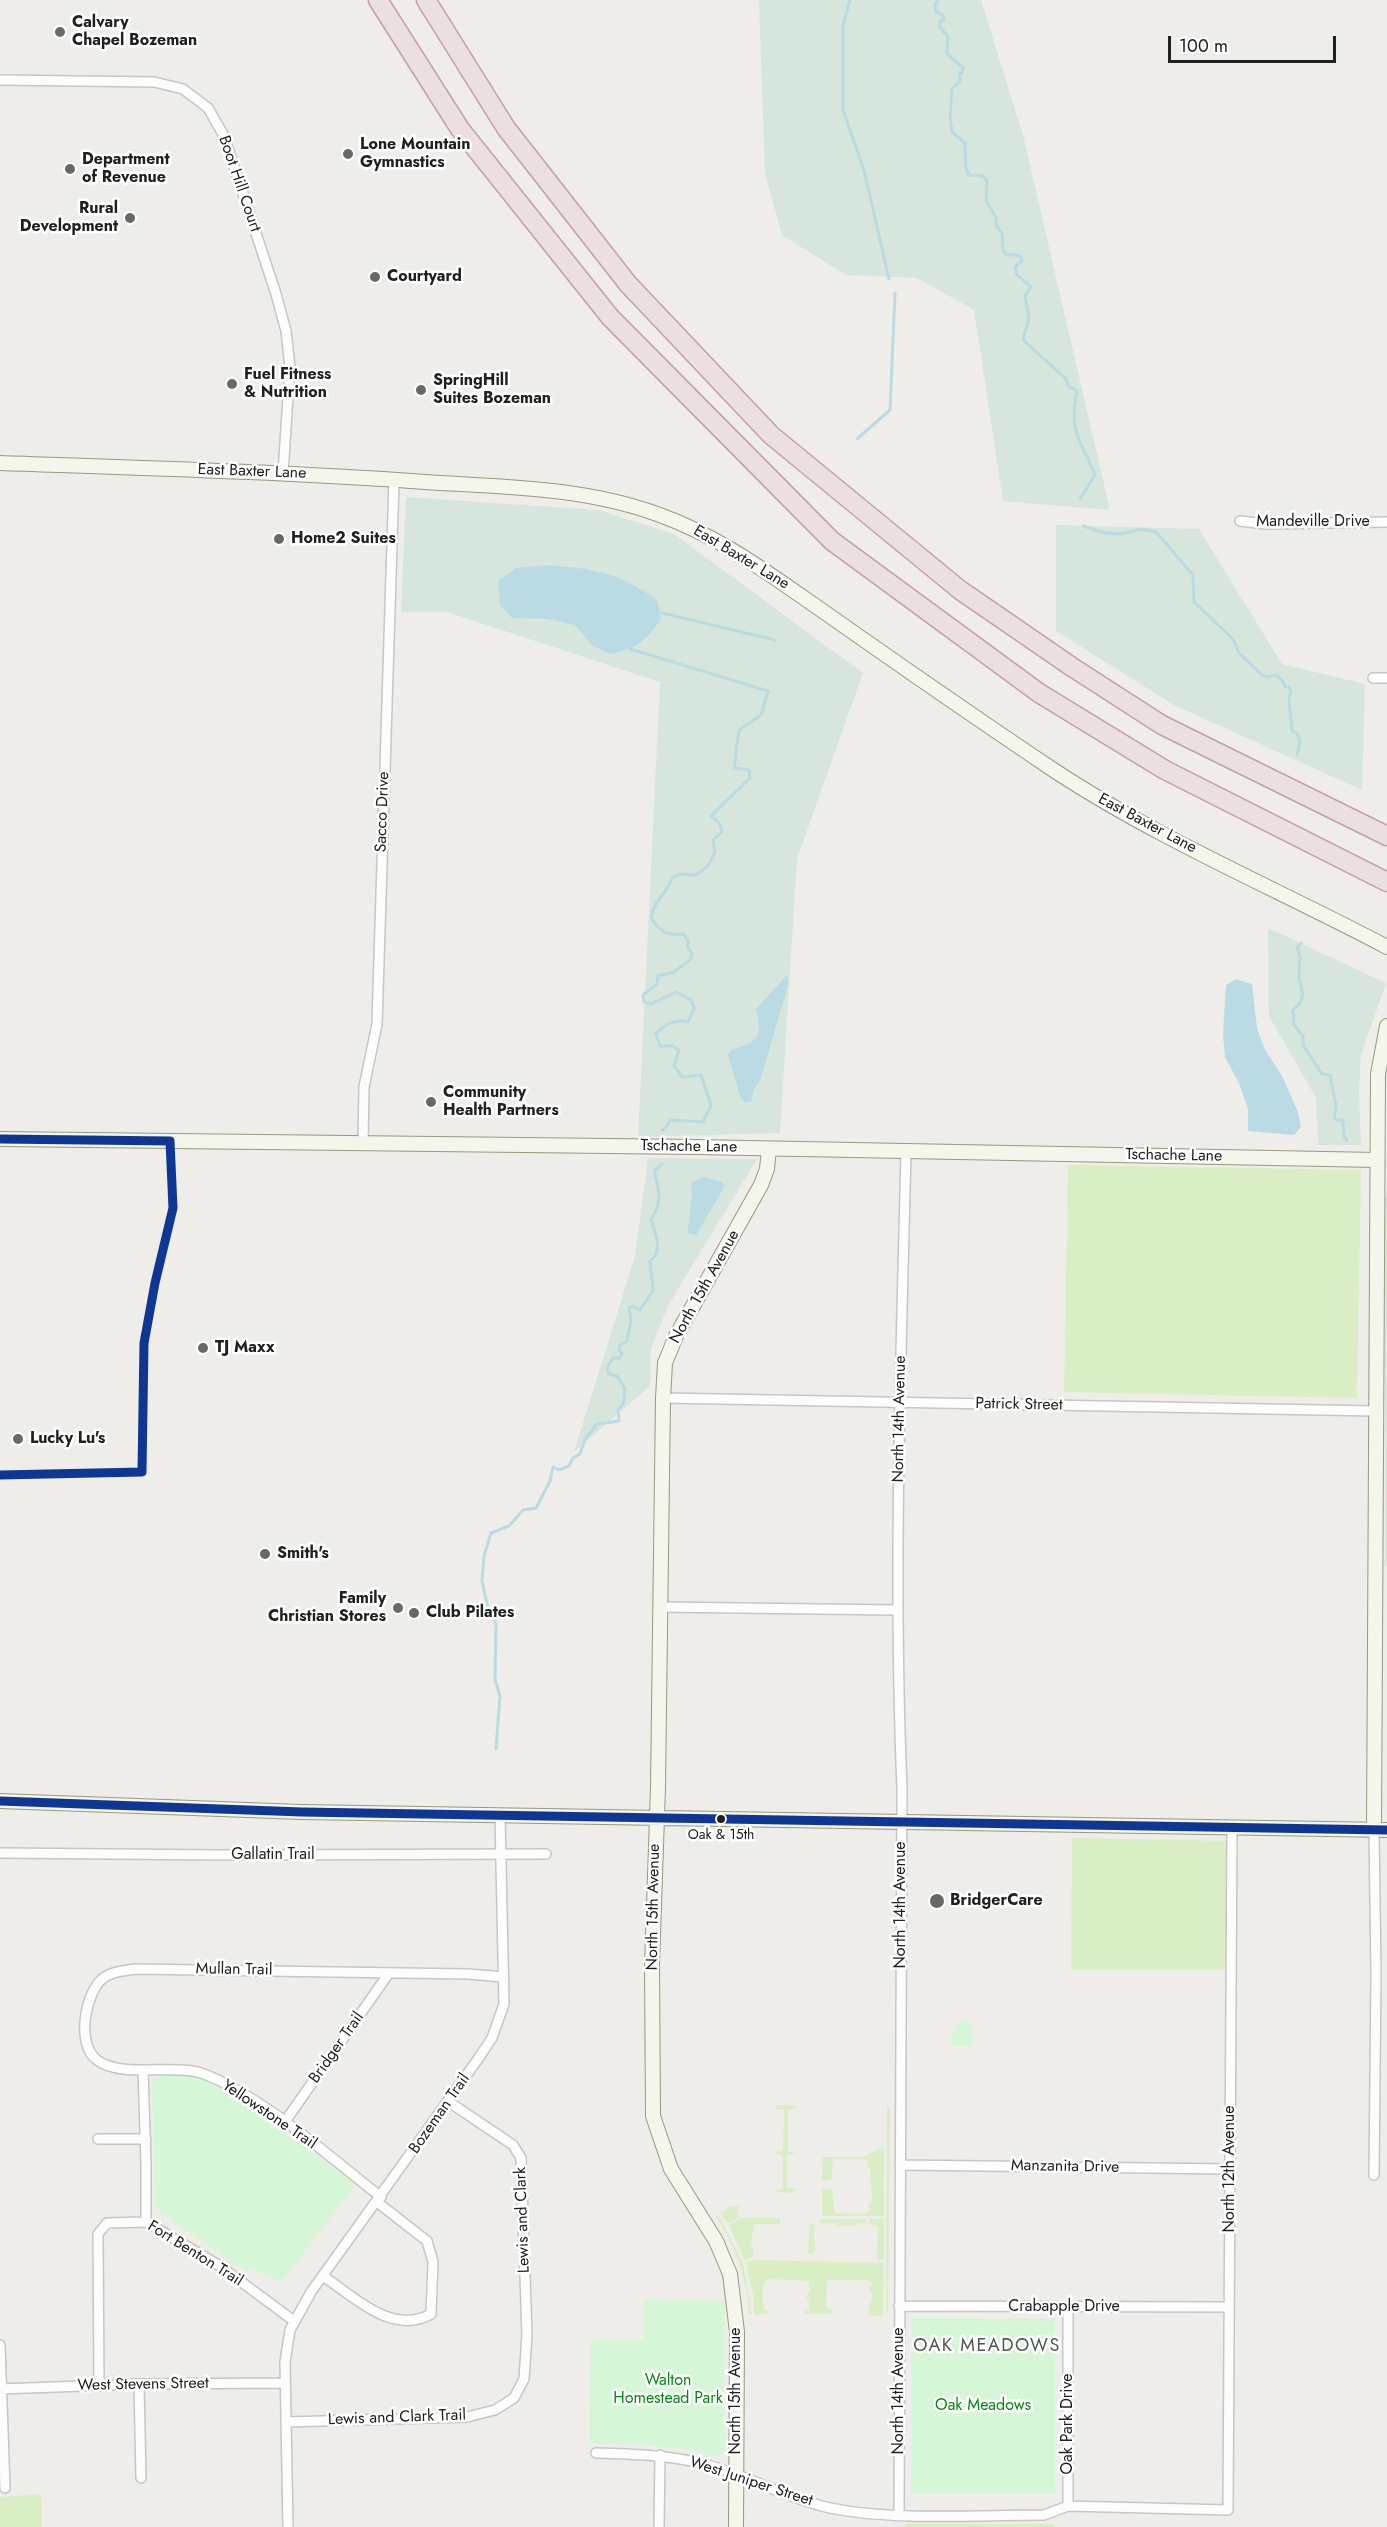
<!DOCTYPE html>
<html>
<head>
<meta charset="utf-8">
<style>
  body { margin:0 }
  #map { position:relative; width:1387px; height:2527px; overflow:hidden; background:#eeede9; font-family:Jost,sans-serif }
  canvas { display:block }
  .scale { position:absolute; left:1168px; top:36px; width:168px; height:27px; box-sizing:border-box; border:3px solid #202020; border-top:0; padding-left:8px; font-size:18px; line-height:21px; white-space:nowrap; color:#202020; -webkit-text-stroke:4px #fff; paint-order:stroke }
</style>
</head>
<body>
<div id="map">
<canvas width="1387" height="2527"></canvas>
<div class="scale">100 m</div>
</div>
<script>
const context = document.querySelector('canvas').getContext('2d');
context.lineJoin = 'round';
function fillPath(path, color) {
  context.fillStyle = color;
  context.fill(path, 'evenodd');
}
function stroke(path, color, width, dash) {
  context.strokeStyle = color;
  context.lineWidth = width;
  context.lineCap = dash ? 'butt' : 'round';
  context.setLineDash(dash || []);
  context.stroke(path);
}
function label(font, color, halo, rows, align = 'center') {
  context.font = font + ' Jost,sans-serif';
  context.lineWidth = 5;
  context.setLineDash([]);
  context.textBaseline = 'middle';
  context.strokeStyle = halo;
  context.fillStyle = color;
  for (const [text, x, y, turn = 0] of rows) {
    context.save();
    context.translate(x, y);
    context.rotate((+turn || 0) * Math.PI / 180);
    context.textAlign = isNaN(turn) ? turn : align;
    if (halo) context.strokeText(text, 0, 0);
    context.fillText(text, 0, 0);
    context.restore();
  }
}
const grass = new Path2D(`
  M1068 1165 1361 1170 1357 1398 1064 1392Z
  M1072 1838 1229 1841V1970H1071Z
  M777 2105H793L797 2108 788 2110V2151L796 2153 787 2155V2188H796L792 2193 777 2192 774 2190 783 2188V2156L774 2153 783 2150 784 2110 775 2109Z
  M887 2106 890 2108 888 2311 886 2312Z
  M884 2147V2216H822V2190L832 2189 835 2213 865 2214 869 2210V2203L872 2200 870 2169 867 2167V2162L863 2159H833L831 2180 822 2181 823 2157H863Z
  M730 2206H738V2215L741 2216 728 2224 720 2213Z
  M718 2214 743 2263 752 2314H749C747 2278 736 2247 716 2217Z
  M742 2218H780V2224H754L751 2241 754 2257 744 2260 729 2225Z
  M820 2219H866V2223H856V2226H838L837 2223H820Z
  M869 2219H884V2260H877L878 2229 876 2225H870Z
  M810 2224H815C812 2235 818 2244 813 2254H809L808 2251Z
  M753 2260 884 2263 883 2316 868 2315 873 2292H869L872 2282 866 2280H827L826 2307 832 2310 833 2314H805V2310L809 2309V2301L807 2300V2294L810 2291 809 2281 771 2279 764 2282 762 2296 764 2310 770 2311V2313L754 2315V2299L746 2263Z
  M41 2494 42 2527H0V2497Z
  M905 2524H1054V2527H905Z`);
const wetland = new Path2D(`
  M759 0H981L1023 135 1110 510 1003 501 974 310 917 278 846 275 782 235 765 174Z
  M406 497 598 510 674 534 863 673 797 859 780 1133 638 1137 660 682 447 612H401Z
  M1056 525 1199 529 1282 664 1365 684 1362 790 1174 705 1056 631Z
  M1268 928 1386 983 1361 1055 1359 1090 1361 1145H1318L1316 1098 1269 1016Z
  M648 1158 757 1159 669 1304 651 1348 650 1386 574 1452 635 1256Z
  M1385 1197 1387 1198V1567L1385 1566Z`);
const park = new Path2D(`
  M968 2019 972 2030 973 2046H952V2036L962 2020Z
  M170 2073 197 2075 217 2084 356 2184 281 2283 254 2268 247 2272 156 2209 152 2079Z
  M644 2300 725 2301 723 2428 728 2446 726 2452C713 2460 705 2452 691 2450 657 2445 624 2444 589 2443L591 2339 644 2340Z
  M912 2318 1055 2319V2494H911Z`);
const water = new Path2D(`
  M546 565C594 569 616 571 657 600L661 619C645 643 637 647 610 654L593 646 575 625 547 619 512 618 500 605 498 581 516 568Z
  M787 975 788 985 761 1078 753 1092 752 1101 746 1103 741 1099 728 1055 730 1051C756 1041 764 1040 756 1009Z
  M1236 979 1252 984 1257 1028 1264 1048 1282 1076 1298 1112 1301 1127 1294 1135 1248 1131V1109L1239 1083 1225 1057 1223 1034 1226 985Z
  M703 1177 722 1182 725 1186 696 1235 688 1233C688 1216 694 1201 691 1183Z`);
const stream = new Path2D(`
  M850 0 843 25V110L864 170 889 279
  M938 0 935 5 936 12 943 15 944 20 940 21V27L948 37 947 54 963 68 962 73 959 74 960 81 952 89 950 118 952 132 965 143 966 169 969 175 983 176 987 181 986 200 996 218V225L1002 233 1003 250 1006 254 1021 256 1022 261 1015 267 1017 275 1031 287 1025 296 1029 318 1023 340 1066 379 1069 387 1075 389 1077 392C1068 433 1081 440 1095 475L1080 499
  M857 439 890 410 895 293
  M1083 526 1105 533 1122 534 1140 529 1156 532 1193 575 1194 602 1233 639 1239 653 1262 675 1268 677 1276 675 1283 681 1285 687H1289L1291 691 1289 699 1292 731 1297 733 1300 742 1297 754
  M658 612 775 640
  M632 646 630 649 768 691 761 715 739 730 734 768 749 770 750 778 711 816 720 824 722 832 713 840 715 852 708 866 696 875 680 874 672 878C667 894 653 901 651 918 660 931 666 936 683 934L688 940V948L692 953 690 960 674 972 658 976 657 984 643 995 644 1002 651 1004 676 992 691 1000 694 1008 688 1022C675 1019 665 1023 656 1034L660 1046H673L679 1050 674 1066 682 1077 701 1075 711 1105 703 1122 671 1120 662 1131
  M1301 943 1297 948 1300 956 1299 978 1303 994 1300 1003 1293 1010 1294 1025 1303 1036V1045L1322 1074 1330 1075 1336 1106 1334 1116 1336 1120H1343L1344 1136 1347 1141
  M496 1749 500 1696 495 1680 496 1624 487 1604 482 1581 484 1556 491 1533 509 1526 523 1510 536 1508 550 1481 553 1467 559 1470 569 1466 573 1458 580 1454 585 1439 597 1424 619 1421 618 1410 623 1404 625 1389 618 1377 608 1373V1366L613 1358H620L622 1353 619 1350 620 1345 627 1341 631 1321 629 1308 633 1306 640 1310 653 1291 650 1261C664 1251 655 1233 651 1219 663 1202 659 1189 654 1171L662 1164`);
const street = new Path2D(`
  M0 80 154 82 183 89 208 108 224 136 276 294 286 331 290 367 283 473
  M1240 521 1265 524 1387 522
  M1373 678H1387
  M363 1143 364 1087 377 1024 394 480
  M663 1398 1376 1411
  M659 1607 897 1610
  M1374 1830 1376 1974 1374 2175
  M0 1853 221 1855 546 1854
  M143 2070 146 2164V2222
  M284 2123 389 1973
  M98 2139H146
  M900 2165 1230 2169
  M381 2197C331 2158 262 2096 204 2074 174 2063 122 2079 97 2060 76 2044 85 1996 101 1980 111 1971 123 1971 135 1969L468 1974 504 1977
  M323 2276C353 2296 392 2336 431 2314L433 2262 427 2241 377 2202
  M899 2306 1229 2307
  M0 2345 5 2488
  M139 2384 141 2478
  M99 2386 98 2234 107 2223 146 2222 220 2266 294 2321
  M0 2389 139 2384 285 2383
  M286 2422 467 2417 495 2410 514 2398 524 2379 527 2335 521 2158 513 2145 449 2102
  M596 2453C631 2454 666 2455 700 2463 745 2474 785 2498 830 2508 895 2521 977 2515 1044 2515L1068 2506 1228 2510 1232 1827
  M1068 2506V2307
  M899 2514 902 1788C893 1576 901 1363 906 1151
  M288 2527 285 2362 290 2330 311 2292 478 2059 492 2038 504 2004 500 1815
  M659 2527 660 2455`);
const secondary = new Path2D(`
  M0 463C142 468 283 472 425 482 503 487 583 487 657 514 720 536 772 576 827 614 901 666 976 718 1052 769 1158 839 1275 888 1387 947
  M0 1139 696 1147 1377 1160
  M0 1801 302 1812 1387 1830
  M1374 1830 1378 1074 1387 1026
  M736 2527 737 2332 730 2274 716 2241 671 2169 653 2116 652 1965 658 1787 663 1398 665 1363 676 1336 761 1185 767 1169 769 1149`);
const highway = new Path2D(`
  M378 0 460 129 610 317 832 541 1039 693 1165 770 1387 882
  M426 0 506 128 628 284 771 435 960 590 1072 667 1162 725 1387 836`);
const bus1 = new Path2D(`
  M0 1139 170 1141 173 1208 155 1283 144 1343 142 1472 0 1475
  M0 1801 302 1812 1387 1830`);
const markers = [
  [60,32,6,"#686866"],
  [348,154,6,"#686866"],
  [70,169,6,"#686866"],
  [130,218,6,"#686866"],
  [375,277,6,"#686866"],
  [232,384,6,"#686866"],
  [421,390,6,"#686866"],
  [279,539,6,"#686866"],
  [431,1102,6,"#686866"],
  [203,1348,6,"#686866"],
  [18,1439,6,"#686866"],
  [265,1554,6,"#686866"],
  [398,1608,6,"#686866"],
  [414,1613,6,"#686866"],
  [721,1819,5,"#202020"],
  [937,1901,8,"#686866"]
];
const busNames = [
  ["Oak & 15th",721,1836]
];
const poiNames = [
  ["Calvary",72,23],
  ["Chapel Bozeman",72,41],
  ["Lone Mountain",360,145],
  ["Gymnastics",360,163],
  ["Department",82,160],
  ["of Revenue",82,178],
  ["Rural",118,209,"right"],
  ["Development",118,227,"right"],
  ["Courtyard",387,277],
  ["Fuel Fitness",244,375],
  ["& Nutrition",244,393],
  ["SpringHill",433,381],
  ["Suites Bozeman",433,399],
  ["Home2 Suites",291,539],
  ["Community",443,1093],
  ["Health Partners",443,1111],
  ["TJ Maxx",215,1348],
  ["Lucky Lu's",30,1439],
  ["Smith's",277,1554],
  ["Family",386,1599,"right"],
  ["Christian Stores",386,1617,"right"],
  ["Club Pilates",426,1613],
  ["BridgerCare",950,1901]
];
const streetNames = [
  ["Boot Hill Court",239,184,71],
  ["East Baxter Lane",252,472,2],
  ["Mandeville Drive",1313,522],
  ["East Baxter Lane",741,558,31],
  ["Sacco Drive",383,812,-88],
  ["East Baxter Lane",1147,824,28],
  ["Tschache Lane",689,1147,1],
  ["Tschache Lane",1174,1156,1],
  ["North 15th Avenue",705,1287,-61],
  ["Patrick Street",1019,1405,1],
  ["North 14th Avenue",900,1419,-89],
  ["Gallatin Trail",273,1855],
  ["North 14th Avenue",901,1905,-90],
  ["North 15th Avenue",654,1907,-89],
  ["Mullan Trail",234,1970,1],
  ["Bridger Trail",337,2048,-55],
  ["Bozeman Trail",440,2114,-55],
  ["Yellowstone Trail",269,2115,34],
  ["Manzanita Drive",1065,2167,1],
  ["North 12th Avenue",1230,2169,-90],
  ["Lewis and Clark",523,2220,-92],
  ["Fort Benton Trail",195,2254,32],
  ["Crabapple Drive",1064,2307],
  ["West Stevens Street",143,2385,-1],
  ["North 15th Avenue",736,2391,-90],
  ["North 14th Avenue",899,2391,-90],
  ["Lewis and Clark Trail",397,2418,-2],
  ["Oak Park Drive",1068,2424,-90],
  ["West Juniper Street",751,2482,18]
];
const parkNames = [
  ["Walton",668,2381],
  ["Homestead Park",668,2399],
  ["Oak Meadows",983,2406]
];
const neighbourhoodNames = [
  ["OAK MEADOWS",987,2347]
];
fillPath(grass, '#daeec6');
fillPath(wetland, '#d6e6dd');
fillPath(park, '#d5f6d7');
fillPath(water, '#badae4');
stroke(stream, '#badae4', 3);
stroke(street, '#c7c6c5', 12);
stroke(secondary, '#97997f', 16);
stroke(highway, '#c69ea9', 21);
stroke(street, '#fcfcfc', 9);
stroke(secondary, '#f4f5eb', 14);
stroke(highway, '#ebdfe0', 18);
stroke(bus1, '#0e3692', 9);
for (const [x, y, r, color] of markers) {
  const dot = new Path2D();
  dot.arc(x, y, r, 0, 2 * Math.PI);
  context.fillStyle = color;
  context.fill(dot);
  stroke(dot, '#fff', 2);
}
label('14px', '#202020', '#fff', busNames);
label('bold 16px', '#202020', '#fff', poiNames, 'left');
label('16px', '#202020', '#fff', streetNames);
label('16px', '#038912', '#fff', parkNames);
context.letterSpacing = '1.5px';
label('18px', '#535353', '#fff', neighbourhoodNames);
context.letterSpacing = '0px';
</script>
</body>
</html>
